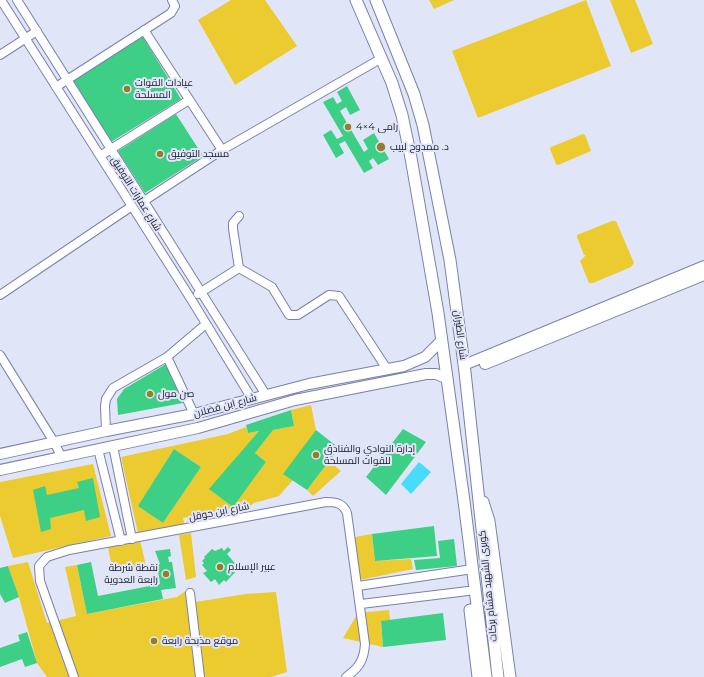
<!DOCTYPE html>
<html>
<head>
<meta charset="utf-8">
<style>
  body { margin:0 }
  canvas { display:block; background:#e1e5f8 }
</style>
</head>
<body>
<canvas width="704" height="677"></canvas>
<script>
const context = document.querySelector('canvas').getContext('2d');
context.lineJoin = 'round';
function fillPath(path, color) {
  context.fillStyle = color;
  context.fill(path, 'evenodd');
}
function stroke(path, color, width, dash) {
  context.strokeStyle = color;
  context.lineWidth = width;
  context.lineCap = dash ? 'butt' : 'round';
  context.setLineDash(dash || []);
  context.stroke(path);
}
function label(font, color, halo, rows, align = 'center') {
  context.font = font + ' Montserrat,Cairo,sans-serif';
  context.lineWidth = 4;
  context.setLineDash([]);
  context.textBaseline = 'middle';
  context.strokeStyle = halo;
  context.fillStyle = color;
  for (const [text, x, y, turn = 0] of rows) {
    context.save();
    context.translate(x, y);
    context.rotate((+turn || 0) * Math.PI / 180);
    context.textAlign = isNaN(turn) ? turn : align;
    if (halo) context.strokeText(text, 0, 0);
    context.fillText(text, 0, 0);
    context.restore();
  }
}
const green = new Path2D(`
  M231 0H265L297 46 235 85 198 20Z
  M429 0H454L434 9Z
  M586 0 611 66 478 118 452 51Z
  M610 0H635L653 44 631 53Z
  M583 134 585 135 591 151 558 165 556 164 550 149 551 147Z
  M612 221H616L634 263 631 267 593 283H589L580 261 586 255H584L577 237V235Z
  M311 405 316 430 293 480 279 496 254 503 234 518 231 509 183 518 185 526 138 533 121 457 228 434 246 427 248 433 259 431 247 446 233 506 266 462 255 453 273 430 294 426 291 410ZM174 449 201 467 163 523 139 506Z
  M329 461 341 471 313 496 307 490Z
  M93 464 111 536 13 558 0 516V482Z
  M191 533 196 577 186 580 179 535Z
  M372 534 375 561 411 559 413 569 360 580 355 537Z
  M140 540 146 566 113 573 108 547Z
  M28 562 47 623 76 616 65 567 77 565 87 614 177 597 190 588H193L195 602 246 594 276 592 287 672 271 677H47L37 663 19 597 8 566Z
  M389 610 390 620 381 622 383 647 343 638 358 613Z`);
const water = new Path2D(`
  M419 462 431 472 411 494 401 484Z`);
const building = new Path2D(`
  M143 37 181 99 111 142 73 80Z
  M347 86 360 110 350 115 346 107 340 111 364 152 368 149 363 140 374 133 389 159 378 165 373 158 369 161 373 168 364 173 345 141 339 144 344 153 336 158 323 135 331 130 337 139 343 136 323 102 333 97 337 104 342 101 337 92Z
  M176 114 203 156 145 193 118 151Z
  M166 364 183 403 118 415 117 399 124 389Z
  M291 410 294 426 273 430 255 453 266 462 233 507 209 489 259 431 248 433 246 425Z
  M403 429 426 442 386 495 366 477Z
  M316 430 339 448 307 490 283 474Z
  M174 449 201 467 163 523 138 506Z
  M93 478 100 517 86 521 84 510 50 518 51 529 41 532 33 490 45 486 47 495 79 488 77 482Z
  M434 526 437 556 375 561 372 534Z
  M454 539 457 566 416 570 414 560 440 558 438 541Z
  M228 547 231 550 227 554 239 568 226 582 224 580 219 585 215 579 211 582 203 573 207 571 202 565 204 563 202 561 205 558 204 557 212 549 215 551 222 548 224 551Z
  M170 549 171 556 168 557 169 562H172L176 588 161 590 163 599 87 614 77 565 91 562 98 596 160 584 157 564H160L155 551Z
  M8 566 19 597 5 603 0 594V568Z
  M443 613 446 640 383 647 381 621Z
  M27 632 37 663 25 667 22 659 0 667V648L20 641 18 635Z`);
const minor = new Path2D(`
  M1 0 191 299 252 399
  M17 0 266 395
  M144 30 222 150
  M0 55 37 31
  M56 87 171 13 175 6 172 0
  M100 156 189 100
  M144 201 222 150 382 58
  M239 216 233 223V229L239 268 272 287 289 315H298L329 295 339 296 387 369
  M198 294 239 268
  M0 295 132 206
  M0 355 54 442 61 456
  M167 357 194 414
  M106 431 105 406 106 399 113 388 167 357 206 324
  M113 446 132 539
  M98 449 121 541
  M358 586 466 570
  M190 593 200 677
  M361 604 468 591
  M74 677 40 581 39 566 47 557 69 550 326 502C336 502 343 503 347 513L365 644C364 660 359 668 346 677`);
const tertiary = new Path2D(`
  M485 364 704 275
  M464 365 704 266
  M0 454 106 431 194 414 309 384 404 366 425 357 441 341
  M0 470 198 428 295 400 426 374H436L446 378`);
const secondary = new Path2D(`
  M356 0 392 83 402 115 411 158 438 313 464 501 486 677
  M376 0 414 94 423 125 450 260 465 372 498 677
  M483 502 489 521 510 677
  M470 610 478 677`);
const markers = [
  [127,89,4,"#927f26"],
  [348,127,4,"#927f26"],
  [381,147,5,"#927f26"],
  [160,154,4,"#927f26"],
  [150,394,4,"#927f26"],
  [316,455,4,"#927f26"],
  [220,567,4,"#927f26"],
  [166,574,4,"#927f26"],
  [154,641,4,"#927f26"]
];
const poiNames = [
  ["عيادات القوات",135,83],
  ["المسلحة",135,95],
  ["رامى 4×4",356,127],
  ["د. ممدوح لبيب",390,147],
  ["مسجد التوفيق",168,154],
  ["صن مول",158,394],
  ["إدارة النوادي والفنادق",324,449],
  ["للقوات المسلحة",324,461],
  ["عبير الإسلام",228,567],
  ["نقطة شرطة",158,568,"right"],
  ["رابعة العدوية",158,580,"right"],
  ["موقع مذبحة رابعة",162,641]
];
const streetNames = [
  ["شارع عمارات التوفيق",136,194,58],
  ["شارع الطيران",460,335,83],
  ["شارع ابن فضلان",225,406,-15],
  ["شارع ابن حوقل",219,512,-11],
  ["كوبرى الشهيد هشام بركات",488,586,-96]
];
fillPath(green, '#ebcb2f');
fillPath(water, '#47dcfe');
fillPath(building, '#3dcf85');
stroke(minor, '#7981ab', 10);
stroke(tertiary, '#7981ab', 12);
stroke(secondary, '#7981ab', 13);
stroke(minor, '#fff', 8);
stroke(tertiary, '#fff', 10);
stroke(secondary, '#fff', 11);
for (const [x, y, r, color] of markers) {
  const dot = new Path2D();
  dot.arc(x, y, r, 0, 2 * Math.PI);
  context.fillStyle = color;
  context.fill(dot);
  stroke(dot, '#e1e5f8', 1.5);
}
label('10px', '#151728', '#e1e5f8', poiNames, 'left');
label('10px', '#151728', '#e1e5f8', streetNames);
</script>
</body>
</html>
